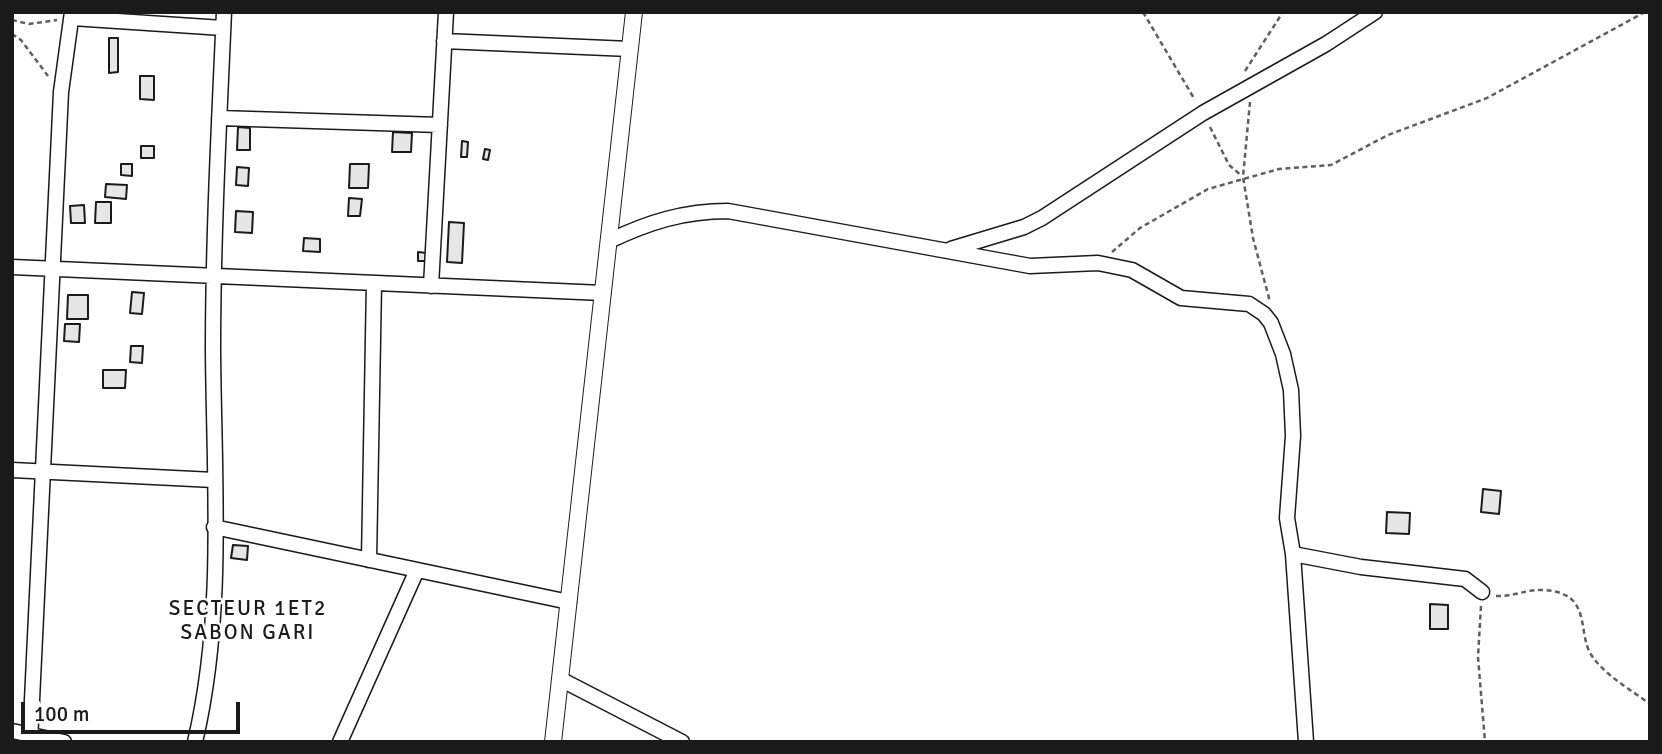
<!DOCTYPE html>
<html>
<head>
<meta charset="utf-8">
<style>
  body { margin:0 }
  #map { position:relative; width:1662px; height:754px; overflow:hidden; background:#fff; font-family:Signika,sans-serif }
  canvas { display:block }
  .frame { position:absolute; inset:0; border:14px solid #1a1a1a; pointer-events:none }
  .scale { position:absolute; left:21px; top:702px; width:219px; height:32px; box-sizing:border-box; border:4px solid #1a1a1a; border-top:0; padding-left:9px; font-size:21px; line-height:24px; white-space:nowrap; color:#1a1a1a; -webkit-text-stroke:5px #fff; paint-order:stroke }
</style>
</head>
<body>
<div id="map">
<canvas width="1662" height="754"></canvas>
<div class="frame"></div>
<div class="scale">100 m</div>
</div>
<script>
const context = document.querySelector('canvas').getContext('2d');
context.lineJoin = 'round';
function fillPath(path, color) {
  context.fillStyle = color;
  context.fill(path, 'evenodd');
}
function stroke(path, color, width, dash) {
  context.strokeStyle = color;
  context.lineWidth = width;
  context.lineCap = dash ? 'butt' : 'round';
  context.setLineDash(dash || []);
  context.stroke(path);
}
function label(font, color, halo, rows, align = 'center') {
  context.font = font + ' Signika,sans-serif';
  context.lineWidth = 5;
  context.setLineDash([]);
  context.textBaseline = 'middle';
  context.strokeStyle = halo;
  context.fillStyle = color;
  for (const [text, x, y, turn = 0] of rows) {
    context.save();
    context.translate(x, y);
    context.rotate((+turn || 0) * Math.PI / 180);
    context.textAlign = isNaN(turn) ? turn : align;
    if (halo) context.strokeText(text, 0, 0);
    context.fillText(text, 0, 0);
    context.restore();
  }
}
const building = new Path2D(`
  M109 38H118V72L109 73Z
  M140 76H154V100L140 99Z
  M238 127 250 128V150H237Z
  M393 132 412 133 411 152H392Z
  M462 141 468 142 467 157H461Z
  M141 146H154V158H141Z
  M485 149 490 150 488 160 483 159Z
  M121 164H132V176L121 175Z
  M350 164H369L368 188H349Z
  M237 167 249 168 248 186 236 185Z
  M106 184 127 185 126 199 105 197Z
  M349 198 362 199 360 216H348Z
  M96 202H111V223H95Z
  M84 205 85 223H71L70 206Z
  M236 211 253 212 252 233 235 232Z
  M449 222 464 223 462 263 447 262Z
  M304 238 320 239V252L303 251Z
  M418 252 427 253V261H418Z
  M132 292 144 293 142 314 130 313Z
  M68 295H88V319H67Z
  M65 324H80L79 342 64 341Z
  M131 346H143L142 363 130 362Z
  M103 370H126L125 388H103Z
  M1483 489 1501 491 1499 514 1481 512Z
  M1387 512 1410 513 1409 534 1386 533Z
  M233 545 248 546 247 560 231 558Z
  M1430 604 1448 605V629H1430Z`);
const path = new Path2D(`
  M1143 12 1195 100
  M12 20 29 24 57 20
  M12 34 21 40 48 76
  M1245 71 1283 12
  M1250 102 1243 177 1253 238 1270 302
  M1210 127 1229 165 1242 176
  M1112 252 1140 228 1208 189 1279 169 1331 165 1388 135 1487 98 1645 12
  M1496 596C1512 597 1527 589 1544 590 1594 593 1576 633 1592 656 1606 676 1631 690 1650 704
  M1481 606 1478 657 1485 742`);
const minor = new Path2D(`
  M72 18 223 28
  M444 41 630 49
  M219 118 440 125
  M609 241C649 222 684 211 728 211L1030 266 1098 263 1132 270 1181 298 1249 304 1264 314 1271 323 1283 354 1291 390 1293 436 1287 518 1293 554 1306 742
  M951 249 1024 227 1042 218 1203 113 1326 44 1375 12
  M12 267 603 293
  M431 286 446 12
  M12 470 214 480
  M214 527 569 602
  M1293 554 1361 567 1465 579 1482 592
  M369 560 374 283
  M560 679 682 742
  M12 731 64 742
  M30 742 61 92 72 12
  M195 742C225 614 214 482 213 351 213 238 219 125 224 12
  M340 742 417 570`);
const tertiary = new Path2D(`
  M553 742 634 12`);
const neighbourhoodNames = [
  ["SECTEUR 1ET2",248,609],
  ["SABON GARI",248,633]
];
fillPath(building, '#e6e6e6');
stroke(building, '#1a1a1a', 2);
stroke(minor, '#1a1a1a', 17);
stroke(tertiary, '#1a1a1a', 18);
stroke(path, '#5f5f5f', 2.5, [5, 3.5]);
stroke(minor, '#fff', 14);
stroke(tertiary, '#fff', 16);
context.letterSpacing = '2px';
label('21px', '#1a1a1a', '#fff', neighbourhoodNames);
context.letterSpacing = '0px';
</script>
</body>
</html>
